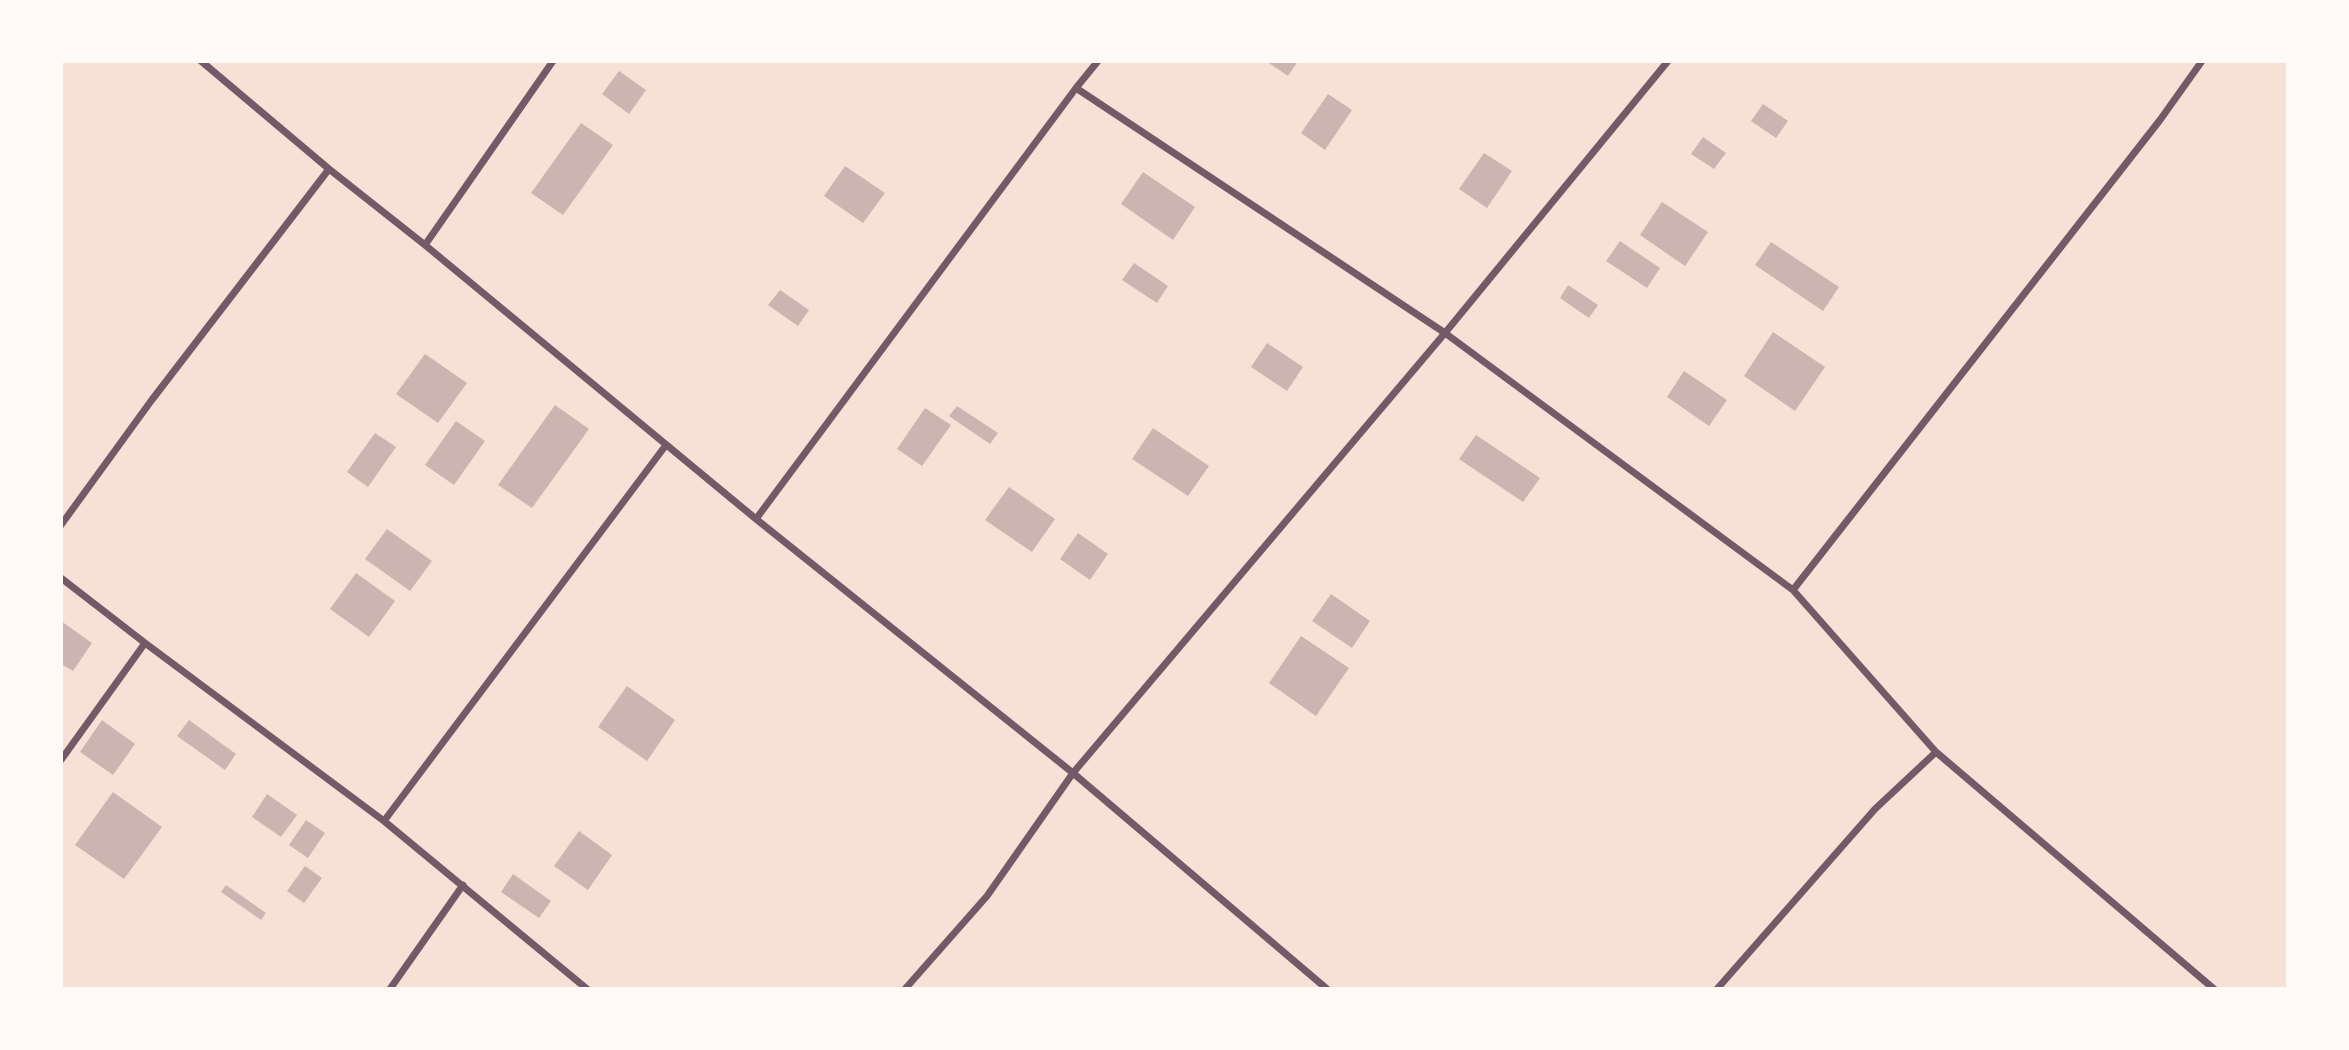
<!DOCTYPE html>
<html>
<head>
<meta charset="utf-8">
<style>
  body { margin:0 }
  #map { position:relative; width:2349px; height:1050px; overflow:hidden; background:#f7e1d7; font-family:Arial,sans-serif }
  canvas { display:block }
  .frame { position:absolute; inset:0; border:63px solid #fffaf5; pointer-events:none }
</style>
</head>
<body>
<div id="map">
<canvas width="2349" height="1050"></canvas>
<div class="frame"></div>
</div>
<script>
const context = document.querySelector('canvas').getContext('2d');
context.lineJoin = 'round';
function fillPath(path, color) {
  context.fillStyle = color;
  context.fill(path, 'evenodd');
}
function stroke(path, color, width, dash) {
  context.strokeStyle = color;
  context.lineWidth = width;
  context.lineCap = dash ? 'butt' : 'round';
  context.setLineDash(dash || []);
  context.stroke(path);
}
const building = new Path2D(`
  M1266 61H1298L1288 76Z
  M619 71 646 90 629 114 602 94Z
  M1328 94 1352 110 1325 150 1301 133Z
  M1763 104 1788 121 1776 138 1751 121Z
  M581 123 613 145 563 215 531 193Z
  M1703 137 1726 153 1714 169 1691 154Z
  M1484 153 1512 171 1487 208 1459 189Z
  M845 166 885 193 863 223 824 196Z
  M1143 172 1195 207 1173 240 1121 204Z
  M1662 202 1708 232 1685 266 1640 235Z
  M1620 241 1660 268 1647 288 1606 261Z
  M1771 242 1839 287 1823 311 1755 265Z
  M1134 263 1168 286 1157 303 1122 280Z
  M1568 285 1598 305 1589 318 1560 298Z
  M780 290 809 310 798 326 768 305Z
  M1773 332 1825 367 1795 411 1744 376Z
  M1267 343 1303 367 1287 391 1251 367Z
  M425 354 467 383 438 423 396 394Z
  M1684 371 1727 400 1709 426 1667 397Z
  M555 405 589 429 532 508 498 485Z
  M957 406 998 433 990 444 949 416Z
  M925 408 951 425 922 466 897 449Z
  M456 421 485 441 454 485 425 465Z
  M1153 428 1209 466 1188 496 1132 459Z
  M375 433 396 447 368 487 347 472Z
  M1476 435 1540 478 1523 502 1459 459Z
  M1009 487 1055 519 1032 552 985 520Z
  M387 529 432 561 410 591 365 559Z
  M1078 533 1108 554 1090 580 1060 559Z
  M356 573 395 601 369 637 330 609Z
  M1331 594 1370 621 1352 648 1312 621Z
  M61 621 92 643 73 671 61 664Z
  M1301 636 1349 668 1316 716 1269 683Z
  M627 686 675 720 647 761 598 727Z
  M102 720 135 744 113 775 80 752Z
  M189 720 236 754 225 770 177 736Z
  M113 792 162 827 124 879 75 845Z
  M267 794 297 815 281 837 252 817Z
  M306 820 325 833 308 858 289 845Z
  M579 831 612 855 588 890 554 866Z
  M305 866 322 878 304 903 287 891Z
  M513 874 551 901 539 918 501 892Z
  M226 885 266 913 261 920 221 892Z`);
const minor = new Path2D(`
  M201 61 329 169 425 245 756 519 1073 773 1327 989
  M1076 88 1445 333 1793 590 1936 752 2214 989
  M425 245 553 61
  M756 519 1076 88 1098 61
  M61 525 151 401 329 169
  M61 578 145 643 384 821 587 989
  M1793 590 2160 120 2202 61
  M61 760 145 643
  M384 821 666 445
  M390 989 463 885
  M905 989 987 896 1073 773 1445 333 1668 61
  M1717 989 1875 809 1936 752`);
fillPath(building, '#ccb4b1');
stroke(minor, '#755966', 7);
</script>
</body>
</html>
